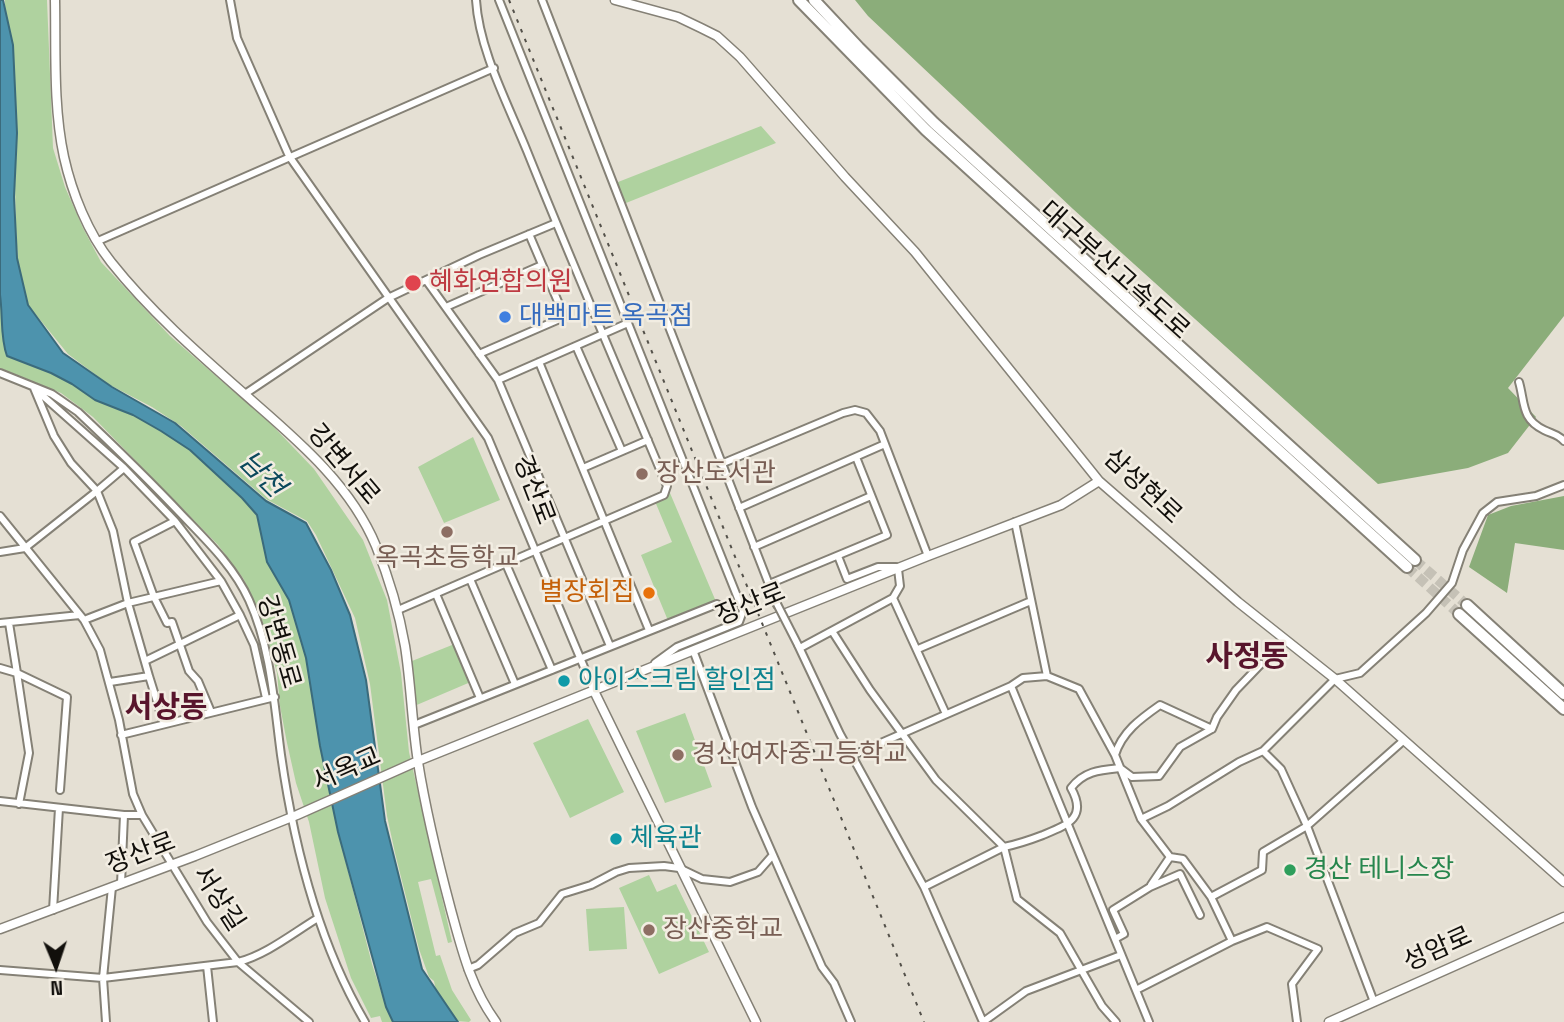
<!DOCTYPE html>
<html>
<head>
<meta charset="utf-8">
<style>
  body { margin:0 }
  #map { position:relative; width:1564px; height:1022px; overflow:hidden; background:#e5e0d4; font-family:"Space Grotesk",sans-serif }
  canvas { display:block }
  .north { position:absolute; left:21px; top:931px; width:70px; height:70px; -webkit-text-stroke:5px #f2ede2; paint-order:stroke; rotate:178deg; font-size:19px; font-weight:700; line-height:28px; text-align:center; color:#110f0b }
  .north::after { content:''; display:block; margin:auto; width:24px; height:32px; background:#110f0b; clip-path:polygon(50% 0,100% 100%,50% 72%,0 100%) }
</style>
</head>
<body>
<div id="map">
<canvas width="1564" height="1022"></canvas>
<div class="north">N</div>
</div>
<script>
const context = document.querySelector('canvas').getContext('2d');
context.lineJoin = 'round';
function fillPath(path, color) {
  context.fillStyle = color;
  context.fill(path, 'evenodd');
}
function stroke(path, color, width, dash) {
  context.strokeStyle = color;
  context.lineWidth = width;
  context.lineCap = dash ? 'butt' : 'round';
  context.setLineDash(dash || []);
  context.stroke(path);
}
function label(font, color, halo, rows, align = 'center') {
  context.font = font + ' "Space Grotesk","Noto Sans KR",sans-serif';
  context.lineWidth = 5;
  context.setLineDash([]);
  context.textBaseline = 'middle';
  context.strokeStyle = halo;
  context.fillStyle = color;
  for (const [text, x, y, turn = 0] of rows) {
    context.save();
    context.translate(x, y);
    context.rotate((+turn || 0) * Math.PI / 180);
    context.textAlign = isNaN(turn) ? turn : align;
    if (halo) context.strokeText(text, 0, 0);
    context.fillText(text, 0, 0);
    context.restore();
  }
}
const green = new Path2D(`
  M5 0H47L53 148 65 187 83 228 101 262 170 336 270 423 314 469 363 540 387 600 401 673 409 752 452 942 448 943 431 879 418 882 436 956 440 955 452 990 471 1020 469 1022 457 1021 436 991 434 981 429 977 419 949 395 853 387 816 370 684 355 618 316 535 307 521 266 499 181 426 152 407 108 384 68 354 28 305 18 263 16 230 15 186 17 133 13 45 5 12Z
  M761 126 776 143 621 205 613 184Z
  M0 295C3 316 0 337 7 356L51 373 72 384 95 400 133 415 161 431 190 450 242 498 257 515 267 562 289 600 306 658 320 746 338 832 372 964 386 1007 393 1022H382L380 1016 371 1018 351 978 325 898 309 822 296 783 287 743 280 706 277 673 260 613 243 578 218 545 93 417 61 393 0 368Z
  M473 437 500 500 444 523 418 467Z
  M667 486 717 604 669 623 641 555 672 542 654 499 664 494Z
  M457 643 473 681 412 707 407 663Z
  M685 713 712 787 665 803 636 731Z
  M588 719 624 792 570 818 533 743Z
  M649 875 657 892 676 884 709 952 659 974 619 888Z
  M624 907 627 949 589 951 586 909Z`);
const forest = new Path2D(`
  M855 0H1564V316L1508 388 1536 417 1508 453 1468 468 1378 484 1073 209 868 16Z
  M1564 496V550L1515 543 1507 593 1469 567 1488 515 1511 506Z`);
const water = new Path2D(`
  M0 0H3L13 45 17 133 14 197 17 258 28 305 63 353 112 387 175 423 266 501 306 523 331 570 350 615 366 680 385 821 422 969 458 1022H393L386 1007 338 832 320 746 306 658 289 600 267 562 257 515 242 498 190 450 161 431 133 415 95 400 72 384 51 373 7 356C0 337 3 316 0 295Z`);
const highwayTunnel = new Path2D(`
  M1415 560 1467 605
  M1407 567 1459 614`);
const street = new Path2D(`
  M230 0 237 38 289 156 488 438 594 691
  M499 0 743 611 739 622 677 647 655 663
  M542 0 777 605
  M98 241 494 68
  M426 280 498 380 610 646
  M446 307 542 265
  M576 346 622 451
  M479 354 562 318V311L529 234
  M539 362 649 630
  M0 373 52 394 78 412C114 446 149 480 183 516 208 542 234 567 249 600 271 648 274 703 281 755 294 846 318 942 365 1022
  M498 380 628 323
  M1519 382C1525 403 1521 419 1544 430 1552 434 1558 434 1564 441
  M245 394 388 298 479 255 556 223
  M721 464 843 413 855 410 866 413 880 431 928 556
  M124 468 34 388 54 436 71 463 97 491 124 468 175 521
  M583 468 648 440
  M739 508 885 444
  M0 516 84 620 100 650 119 720 133 794 142 815 207 922 238 962 309 1022
  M754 547 871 496
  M0 552 25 548 97 491 113 531 128 603 84 620
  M838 556 847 579 878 567H896
  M506 564 552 670
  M470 579 515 684
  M769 584 887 535 856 457
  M436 594 480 698
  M893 598 946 714
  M398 610 664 495 667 486C620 374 572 263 527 151 508 104 479 50 476 0
  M240 615 254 645 266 698
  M0 623 80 615
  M832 631 870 690 936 780 1004 847C1018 844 1030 840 1043 835 1067 825 1088 818 1071 788 1084 771 1100 770 1120 768L1132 777 1159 776 1180 747 1212 729 1217 717 1236 690 1261 664
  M798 645 840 734 924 887 983 1022 1026 991 1121 955
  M800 648 893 598 900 586 898 569
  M918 649 1031 601
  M693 650 752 807 822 967 834 983 851 1022
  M145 661 240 615 221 581 128 603 149 676
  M0 668 17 673 9 623
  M1047 676 1079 689 1115 755 1141 819 1170 857 1183 859 1211 897 1232 941 1136 990
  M110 682 149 676 164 724
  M1011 686 1149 1022
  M211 712 198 681 189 671 172 622 167 623 154 597 134 542 175 521 221 581
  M414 725 717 604
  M121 735 275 697
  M1263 751 1281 769 1307 826 1374 1002
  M1115 755C1122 732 1140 719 1160 705L1212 729
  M851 756 1011 686 1023 678 1047 676 1015 522
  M0 801 124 815H142
  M19 804 29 753 17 673 67 697 60 790
  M1141 819 1168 806 1239 762 1263 751 1335 679 1360 673 1426 613 1452 583 1463 550 1483 513 1497 502 1536 496 1564 485
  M121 884 124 815
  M1151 885 1170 857
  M924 887 1004 847 1017 899 1060 933 1102 1006 1116 1022
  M1211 897 1262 870 1263 852 1307 826 1403 741
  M53 910 59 808
  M1115 939 1124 934 1113 910 1150 887 1180 874 1200 915
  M1232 941 1267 927 1318 949 1292 984 1297 1022
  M207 966 213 1022
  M468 969 478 965 515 933 539 923 562 894 591 885 616 872 629 868 664 866 679 868 702 879 730 882 758 872 772 856
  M0 970 103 978 238 962C266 955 293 933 318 918
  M106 1022 103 978 112 887`);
const secondary = new Path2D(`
  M55 0C56 51 53 106 64 157 72 193 88 233 111 262 153 315 206 360 257 405 303 445 352 488 376 546 389 578 399 612 405 646 411 684 412 724 418 762 426 812 438 861 451 910 462 950 471 988 496 1022
  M615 0 678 17 701 28 717 36 740 57 845 177 915 252 1099 481 1238 602 1335 679 1564 882
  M594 691 756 1022
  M0 929 195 856 297 815 418 761 928 556 1061 505 1099 481
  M1329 1022 1564 917`);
const highway = new Path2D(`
  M799 0 926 130 1407 567
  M814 0 859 48 934 123 1415 560
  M1467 605 1564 694
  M1459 614 1564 709`);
const rail = new Path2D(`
  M509 0 924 1022`);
const streetBridge = new Path2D(`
  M776 602 798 645`);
const markers = [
  [413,283,9,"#e0444e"],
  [505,317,7,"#3f7fe0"],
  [642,474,7,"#8d6e63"],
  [447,532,7,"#8d6e63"],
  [649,593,7,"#e8710a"],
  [564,681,7,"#0f9aa8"],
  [678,755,7,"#8d6e63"],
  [616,839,7,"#0f9aa8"],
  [1290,870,7,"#2e9e5b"],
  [649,930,7,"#8d6e63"]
];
const streetNames = [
  ["대구부산고속도로",1114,271,42],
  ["강변서로",343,465,50],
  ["삼성현로",1142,487,43],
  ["경산로",533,490,69],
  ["장산로",751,605,-22],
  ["강변동로",278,642,74],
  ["서옥교",347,770,-24],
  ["장산로",141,854,-21],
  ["서상길",218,899,57],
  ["성암로",1438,950,-24]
];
const healthNames = [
  ["혜화연합의원",429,283]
];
const shopNames = [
  ["대백마트 옥곡점",519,317]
];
const educationNames = [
  ["장산도서관",656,474],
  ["옥곡초등학교",447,559,"center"],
  ["경산여자중고등학교",692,755],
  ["장산중학교",663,930]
];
const foodNames = [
  ["별장회집",635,593]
];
const cultureNames = [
  ["아이스크림 할인점",578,681],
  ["체육관",630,839]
];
const leisureNames = [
  ["경산 테니스장",1304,870]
];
const waterNames = [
  ["남천",261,475,45]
];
const quarterNames = [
  ["사정동",1247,658],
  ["서상동",166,709]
];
fillPath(green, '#afd29f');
fillPath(forest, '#8bad7a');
fillPath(water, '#4d93ad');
stroke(water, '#3b6b7c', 2);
stroke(highwayTunnel, '#c5c1b6', 10, [10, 5]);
stroke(street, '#858176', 10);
stroke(secondary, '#858176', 11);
stroke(highway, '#858176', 14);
stroke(street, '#fff', 6);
stroke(secondary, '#fff', 8);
stroke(highway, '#fff', 10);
stroke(rail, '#54514a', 2, [3.5, 7]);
stroke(streetBridge, '#858176', 10, []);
stroke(streetBridge, '#fff', 6);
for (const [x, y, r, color] of markers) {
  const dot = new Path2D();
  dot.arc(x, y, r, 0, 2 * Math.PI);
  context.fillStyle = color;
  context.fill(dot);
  stroke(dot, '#f2ede2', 2.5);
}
label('26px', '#110f0b', '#f2ede2', streetNames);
label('26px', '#be3a42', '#f2ede2', healthNames, 'left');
label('26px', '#366cbe', '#f2ede2', shopNames, 'left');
label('26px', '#785e54', '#f2ede2', educationNames, 'left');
label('26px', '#c56008', '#f2ede2', foodNames, 'right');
label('26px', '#0d838f', '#f2ede2', cultureNames, 'left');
label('26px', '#27864d', '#f2ede2', leisureNames, 'left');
label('italic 28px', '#0b495c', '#f2ede2', waterNames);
label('bold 30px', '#58152c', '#f2ede2', quarterNames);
</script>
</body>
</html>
